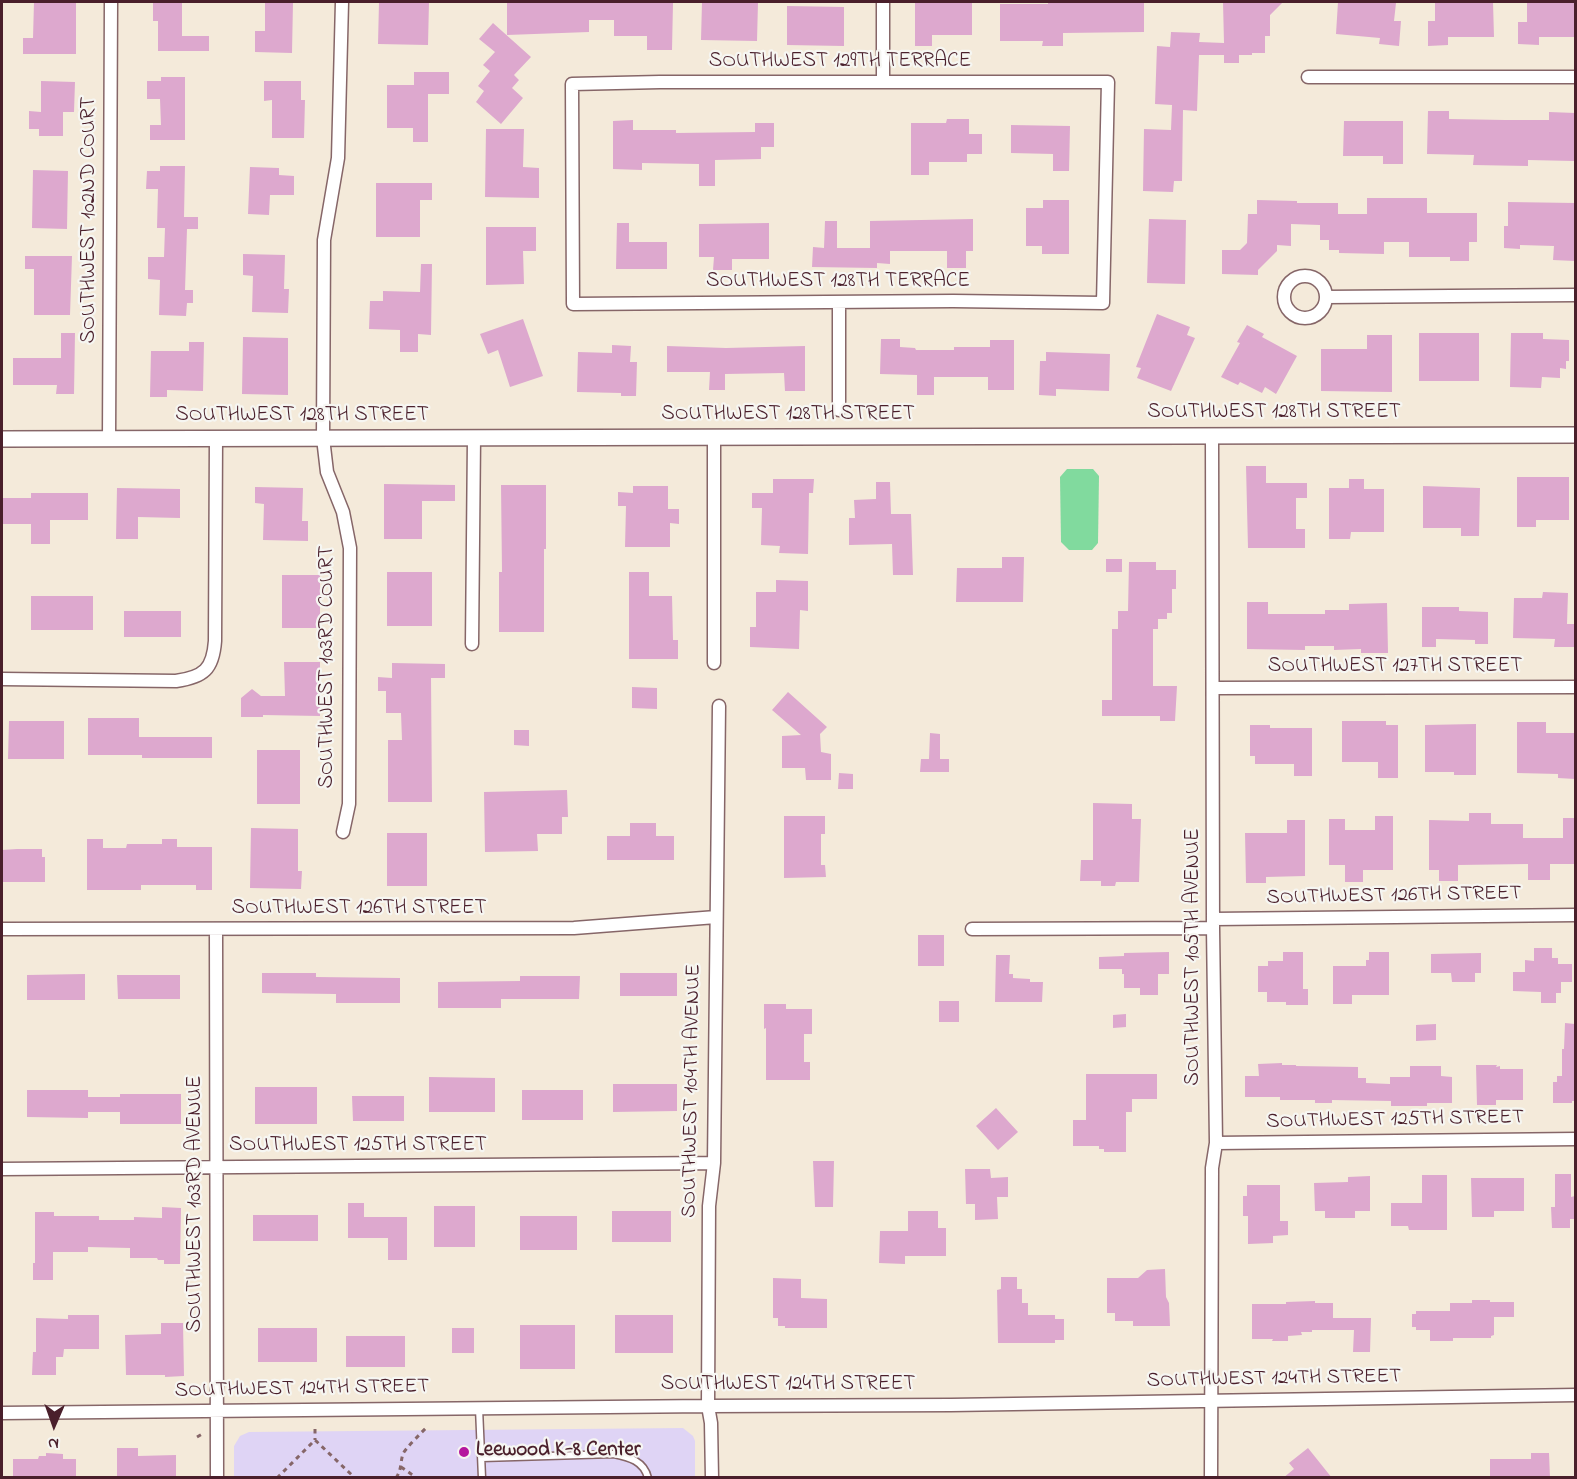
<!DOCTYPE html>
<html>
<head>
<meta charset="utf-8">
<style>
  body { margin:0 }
  #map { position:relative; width:1577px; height:1479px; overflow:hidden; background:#f4eada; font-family:"Indie Flower",sans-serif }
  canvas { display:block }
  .frame { position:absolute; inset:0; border:3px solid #4a1f2b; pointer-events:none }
  .north { position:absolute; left:24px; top:1395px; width:60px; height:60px; -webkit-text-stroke:4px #f6f6f2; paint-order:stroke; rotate:182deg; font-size:16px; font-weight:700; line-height:24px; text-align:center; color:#4a1f2b }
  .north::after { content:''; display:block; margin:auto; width:21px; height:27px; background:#4a1f2b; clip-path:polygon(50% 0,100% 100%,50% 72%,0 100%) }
</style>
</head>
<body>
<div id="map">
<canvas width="1577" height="1479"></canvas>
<div class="frame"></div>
<div class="north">N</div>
</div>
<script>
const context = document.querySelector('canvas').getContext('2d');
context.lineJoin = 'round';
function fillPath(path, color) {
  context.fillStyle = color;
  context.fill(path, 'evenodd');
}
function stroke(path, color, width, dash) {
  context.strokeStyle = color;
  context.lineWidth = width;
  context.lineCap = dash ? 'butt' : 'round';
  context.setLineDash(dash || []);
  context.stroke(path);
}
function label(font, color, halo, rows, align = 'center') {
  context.font = font + ' "Indie Flower",sans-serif';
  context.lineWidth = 4.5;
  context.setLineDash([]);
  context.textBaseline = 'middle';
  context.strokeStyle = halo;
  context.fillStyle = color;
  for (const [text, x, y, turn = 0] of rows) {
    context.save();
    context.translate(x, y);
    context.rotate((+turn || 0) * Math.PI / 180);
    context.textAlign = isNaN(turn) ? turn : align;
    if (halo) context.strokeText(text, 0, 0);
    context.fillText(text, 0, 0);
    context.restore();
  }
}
const built = new Path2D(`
  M683 1428 693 1436 695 1441V1477L234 1478V1446L240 1436 249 1432Z`);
const green = new Path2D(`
  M1067 469H1093L1099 476 1098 543 1092 550H1069L1061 542 1060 477Z`);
const building = new Path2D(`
  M34 2H76V54H23V38H33Z
  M153 2H182V36H209V51H158V21H153Z
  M265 2H293L292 53 255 52V31H265Z
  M379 2H429L428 45 378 44Z
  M507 2 673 3 672 50H647V36H614V20H589V32L507 35Z
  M702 2H758L757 41 701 40Z
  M915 2H972V35H932V46H915Z
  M1048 2H1144V32L1063 33V46H1042L1043 41H1000V4H1048Z
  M1223 2H1283L1270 15V36H1265V53H1252V55H1239V63H1224V55H1199L1197 111 1183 110 1182 181H1174L1173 192 1143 191 1144 129 1171 130 1172 105 1155 104 1157 46 1170 47 1171 32 1200 33 1199 42 1224 43Z
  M1338 2 1396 3 1394 21H1401L1399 46 1379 44 1380 38 1336 34Z
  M1435 2H1493L1494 37H1448V45L1428 46V21H1435Z
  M1527 2H1575V37H1539V45L1518 44V22H1527Z
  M787 6 844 7V46L787 45Z
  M493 23 531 57 514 75 519 80 512 88 523 98 501 124 476 102 484 91 478 86 490 71 483 65 495 52 479 39Z
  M414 72H449V94H428V142H413V128H387V85H414Z
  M161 77H185V140H150V125H161L160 99H147V81H161Z
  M41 81 75 82 74 112H63V136H39V129H29V111L41 112Z
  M264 81H301V100H305L304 138H272V100L264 101Z
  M1428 111H1449V119L1505 120H1549V112L1575 113 1574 161 1528 160V166L1473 165 1474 155 1427 154Z
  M947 119H969V134H982V154H967V162H929V175H911V123H946Z
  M633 120V130H676V133L755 132V123H774V147H761V159L715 160V186H699V164L642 163V170L613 169V121Z
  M1344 121H1403V164H1383V156H1343Z
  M1011 125 1070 126 1069 171H1053V154L1011 153Z
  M486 129H524L523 167 539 168V198L485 197Z
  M160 166H185L184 217H198V229H187L185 290H193V303H187L186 316 159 315 160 280 148 279V257H164L165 228H157L158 189H146L147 171H160Z
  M250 167 279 168V175L294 176V195H270L269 215 248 214Z
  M33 170 68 171 67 229 32 228Z
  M376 183H432V200H420V237H376Z
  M1367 198H1427V213H1477V242H1469V261H1450V257H1409V242H1384V254L1339 253V250H1329V240H1320V225L1291 224V246L1277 245V251L1258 270V275L1222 274V250H1240L1247 243 1248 214H1257V200L1297 201V203H1338V214H1367Z
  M1043 200H1069V254H1042V246H1026V208H1043Z
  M1508 202 1575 203V261L1553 260 1554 246 1520 245V249L1504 248V226H1508Z
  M973 219V251H966V268H947V251H890V264L877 263V268L812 267 813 247 824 248 825 221H837V248H870V221Z
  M1149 219 1186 220 1185 284 1147 283Z
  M617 223H629V242H667V269H616Z
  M769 223V259H732V270H713L714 257H699V224Z
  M486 227H536V251H523L524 284 486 285Z
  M243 254 285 255 284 289H289L288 313 252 312 253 276 243 275Z
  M25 256H72L70 315H34V269H25Z
  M421 264H432L431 335 418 334V352H400V330L369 329 370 301H383V291L420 292Z
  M1157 314 1190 327 1187 335 1195 338 1171 391 1137 378 1141 368 1136 367Z
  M523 319 543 376 510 387 498 350 488 354 480 334Z
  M1247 325 1264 334 1262 337 1297 356 1276 394 1265 387 1262 393 1240 382 1238 385 1221 377 1240 343 1237 342Z
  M61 333H75L74 394H56L57 385H13V358H61Z
  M1419 333H1479V381H1419Z
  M1511 333H1543V339L1569 340V361H1566V369L1560 368V378L1542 377 1541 388 1510 387Z
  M1367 335H1392V392L1321 391V349H1367Z
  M243 337 288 338V395L242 394Z
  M881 339H900V347L915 348 916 350H954V347H990V340H1014V390H988V377H934V395H917V375L880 374Z
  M189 342H204L203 391 167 390V397H150L151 351H189Z
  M612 345 631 346 630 362H637L636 396H621V393L577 392 578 352 612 353Z
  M667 346 726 348 805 346V391H785L784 373 725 374V390H709L710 372H667Z
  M1046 352 1110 354 1109 391 1056 389V396L1039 395 1040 361H1046Z
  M1246 466H1266V483H1307V498H1296V529H1305V548H1248Z
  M1517 477H1569V520H1536V527H1517Z
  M773 479H814L813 493H809L808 554 779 553 780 546 761 545 762 508H752V493H773Z
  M1349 479H1364V489H1384V532H1351L1350 539H1329V488H1349Z
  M876 482H890L891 514H911L913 575H893L892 544 849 545V518H855L854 500 876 499Z
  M384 484 455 485V501H422V539H384Z
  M501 485H546V549H544V632H499V572H502Z
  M633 486H668V509H679V524L670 523V547H625L626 506H618V492L633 493Z
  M1423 486 1480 488 1479 536H1461V528H1423Z
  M255 487 303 488 302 521H308V541L263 540 264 504 255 503Z
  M117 488 180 489V518L138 517V539H116Z
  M31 493H88V520H50V544H31V524H2V498H31Z
  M1002 557H1024L1023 602H956L957 568H1002Z
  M1106 559H1122V572H1106Z
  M1129 562H1156V570H1176V589H1172V613H1167V619H1158V629H1153V686H1177L1175 721H1160V716H1102V700H1112V629H1118V611H1128Z
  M387 572H432V626H387Z
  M629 572H649V596H672L673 640H678V659H629Z
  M282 575H320V628H282Z
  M776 580 808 581V611L800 610 799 649 750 647V627H756V592H776Z
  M1543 592 1568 593 1567 624H1575V647H1554L1555 639 1513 638 1514 598H1542Z
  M31 596H93V630H31Z
  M1247 602H1268V614H1325V610H1349V604L1387 603 1388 653H1361V649L1334 650V646H1305V650L1247 649Z
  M1422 607H1459V611L1488 612V644H1475V640L1436 639V647H1422Z
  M124 611H181V637H124Z
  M284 662H320V716L263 715V717H241V698L252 689 261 696H285Z
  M392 663 445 664V678H431L432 802H388V740H402L401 713H386V691H378V677L392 678Z
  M632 687 657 688V709L632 708Z
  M788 692 827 727 820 734 821 752 831 754V780H806L805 768H782V736L801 735 772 710Z
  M88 718H139V737H212V758H142V755H88Z
  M9 721H64V759H8Z
  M1342 721H1386V725H1398V778H1378V762H1342Z
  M1517 722H1546V733H1575V779L1558 778V774L1517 773Z
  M1476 724V775H1454V772H1425V725Z
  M1250 725H1270V728H1312V776H1294V764H1255V756H1250Z
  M514 730H529V746L514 745Z
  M930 733 940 734V759H949V772H920L921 759H929Z
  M257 750H300V804H257Z
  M839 773 853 774V789H838Z
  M567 790 568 817H562V834H537L538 851 485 852 484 792Z
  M1093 803 1132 804V819H1141L1139 882H1116L1115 886H1101V881H1080L1081 860H1093Z
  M1469 813H1491V824H1523V838H1563V818H1575V864H1550V880H1528V864L1458 865V881H1439V870H1429V820L1469 821Z
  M784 816H825V834H821V865H825L826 877 784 878Z
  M1375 816H1393V870H1363V882H1345V865H1329V819H1345V830H1375Z
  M1287 820H1305V876L1266 877V883H1246L1245 833H1287Z
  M630 823H656V836H674V860H607V836H630Z
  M251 828 298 829V871H302L301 889 250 888Z
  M387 833H427V886H387Z
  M87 839H103V848H126L127 844H162V839H177V847H212V890H196V885H141V890H87Z
  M17 849H42V857H45V882H2V850Z
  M918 935H944V966H918Z
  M1534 948H1552V958H1558V964H1572V982H1561V993H1556V1003H1541V992L1513 991V972H1525V960L1534 961Z
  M1169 952V974H1158V995H1140V988H1124V974H1122V969H1099V957L1124 956V953Z
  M1283 952H1303V989H1308V1005H1286V1002H1267V992H1258V966H1268V961H1283Z
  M1369 952H1389V995H1352V1004H1333V966H1366V960H1369Z
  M1481 953V973H1475V982H1452L1451 973H1431V954Z
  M996 955H1010L1009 974H1013V978L1030 979V982H1043L1042 1002H995Z
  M262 973H316V977L400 978V1003H336V994L262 993Z
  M620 973H677V996H620Z
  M85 974V1000H27V975Z
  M117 975H180V999H118Z
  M520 976H580L579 999H501V1008H438V982L520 981Z
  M939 1001H959V1022H939Z
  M764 1004H786V1009H812V1034H804V1062H810V1080H766V1028L764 1029Z
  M1126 1014V1027L1113 1028V1015Z
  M1565 1023 1575 1024V1101H1572V1103H1553V1082H1557V1076H1562V1049H1564Z
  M1436 1024V1040L1416 1041V1025Z
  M1282 1063V1065H1296V1066L1358 1067V1078H1366V1083L1390 1084V1077H1410V1066H1441V1076L1452 1077V1103H1427V1106H1391V1101L1332 1100V1103H1315V1100H1280V1097H1245V1076H1259L1258 1064Z
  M1476 1065H1497L1496 1067 1500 1066V1069H1523V1100H1496V1105H1477Z
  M1086 1074H1157V1099H1132V1112H1126V1152H1104V1149H1099V1146H1073V1120H1086Z
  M429 1077 495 1078V1112H429Z
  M613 1084H677V1111L613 1112Z
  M255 1087H317V1124H255Z
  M27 1090H88V1097H120V1094H181V1124H120V1112H88V1118L27 1117Z
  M522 1090H583V1120H522Z
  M352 1096H404V1121H353Z
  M996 1108 1018 1132 998 1150 976 1126Z
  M813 1161H834L833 1207H815Z
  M965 1169H990L991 1178 1008 1177V1197H997L998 1219 975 1220V1204H966Z
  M1555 1174H1571V1197L1575 1196V1219H1570V1228H1552L1551 1207H1555Z
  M1422 1175H1447V1230H1409L1408 1226H1391V1203H1422Z
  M1370 1176V1211H1355V1218H1325V1211H1315L1314 1183 1348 1182V1177Z
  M1471 1178H1524V1211H1494V1217H1472Z
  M1247 1185H1280V1221H1288V1235L1273 1236V1243L1248 1244V1216H1243V1196H1247Z
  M348 1203H364V1217H407V1260H388V1238H348Z
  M434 1206H475V1247H434Z
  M162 1207 181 1208 180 1264H164V1260H158L157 1258H130V1248L88 1247V1252H53V1280H33V1263H35V1212H54V1216H99V1220H134V1217L162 1218Z
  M612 1211H671V1242H612Z
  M908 1211H938V1228H946V1256H905V1264L879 1263 880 1231H908Z
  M253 1215H318V1241H253Z
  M520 1216H577V1250H520Z
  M1165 1269 1166 1297 1169 1303 1170 1326H1133V1321H1115V1313H1107V1278H1138L1147 1270Z
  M1001 1277H1017V1289H1022V1303H1028V1315H1055V1319H1064V1340H1055V1343H998L997 1290 1001 1289Z
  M773 1278 801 1279V1298L827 1299V1328H785V1326H778V1318H773Z
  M1472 1300H1490V1302H1514V1317H1494V1335L1491 1336V1338H1453V1341H1430V1330H1416V1327H1412V1314H1416V1311H1450V1303H1472Z
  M1315 1301V1303H1333V1318H1371L1370 1352H1353L1354 1330H1312V1332H1301L1302 1335 1288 1336V1341H1272L1273 1339H1252V1304H1286V1302Z
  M68 1315H99V1349H64L63 1357H56V1375H32L33 1352H36V1318L68 1319Z
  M615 1315H673V1353H615Z
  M161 1323H183L184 1376 165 1377V1375H126L125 1335 161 1334Z
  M520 1325H575V1369H520Z
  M258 1328H317V1362H258Z
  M452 1328H474V1353H452Z
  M346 1336H405V1367H346Z
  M117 1448H138V1456L176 1455V1478H117Z
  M1308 1448 1332 1478H1283L1294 1469 1289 1463Z
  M46 1453 63 1454V1459H76V1478H13V1459H38L39 1456H46Z
  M1531 1453H1549L1550 1478H1490V1459H1531Z`);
const path = new Path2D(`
  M315 1429V1440
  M197 1437 204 1433
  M401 1467 417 1478
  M277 1478 315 1440 355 1478
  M396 1478C402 1469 400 1463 403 1454 404 1450 422 1432 426 1428`);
const service = new Path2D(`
  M479 1408 482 1478
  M482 1458 614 1454C629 1457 644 1461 648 1478`);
const minor = new Path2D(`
  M342 2 338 158 324 240 323 438 327 472 343 512 350 548 349 804 343 832
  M883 2V82
  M1308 77H1576
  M660 82H1108L1103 303 953 301 573 304 572 84Z
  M1284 297a21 21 0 1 1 42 0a21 21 0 1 1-42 0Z
  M1326 297 1576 295
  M839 303V410
  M109 439 111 2
  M472 644 474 438
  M714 663V437
  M2 679 176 681C204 677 213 669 215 641L216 438
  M1214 688 1576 687
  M1214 919 1576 915
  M2 929 574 928 716 917
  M972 929 1213 928
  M216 930 217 1478
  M1216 1143 1576 1139
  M2 1169 714 1163
  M2 1413 708 1406 951 1405 1576 1395
  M712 1478 711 1423 708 1406 709 1206 714 1163 719 706
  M1211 1478 1212 1168 1216 1143 1213 928 1212 436`);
const tertiary = new Path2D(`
  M2 439 1576 435`);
const markers = [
  [464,1452,6,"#b5179e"]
];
const streetNames = [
  ["SOUTHWEST 129TH TERRACE",840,63],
  ["SOUTHWEST 102ND COURT",91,220,-90],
  ["SOUTHWEST 128TH TERRACE",838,283],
  ["SOUTHWEST 128TH STREET",1274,414],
  ["SOUTHWEST 128TH STREET",788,416],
  ["SOUTHWEST 128TH STREET",302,417],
  ["SOUTHWEST 103RD COURT",329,667,-90],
  ["SOUTHWEST 127TH STREET",1395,668],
  ["SOUTHWEST 126TH STREET",1394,897,-1],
  ["SOUTHWEST 126TH STREET",359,910],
  ["SOUTHWEST 105TH AVENUE",1195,957,-90],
  ["SOUTHWEST 104TH AVENUE",693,1091,-89],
  ["SOUTHWEST 125TH STREET",1395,1121,-1],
  ["SOUTHWEST 125TH STREET",358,1147],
  ["SOUTHWEST 103RD AVENUE",197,1204,-90],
  ["SOUTHWEST 124TH STREET",1274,1380,-1],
  ["SOUTHWEST 124TH STREET",788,1386],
  ["SOUTHWEST 124TH STREET",302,1390,-1]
];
const poiNames = [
  ["Leewood K-8 Center",476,1452]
];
fillPath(built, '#dfd4f5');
fillPath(green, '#81da9e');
fillPath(building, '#dda8ce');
stroke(service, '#866668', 9);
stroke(minor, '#866668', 15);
stroke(tertiary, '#866668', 18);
stroke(path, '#866668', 3, [4.5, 4.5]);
stroke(service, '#fff', 6);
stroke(minor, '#fff', 12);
stroke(tertiary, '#fff', 15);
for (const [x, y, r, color] of markers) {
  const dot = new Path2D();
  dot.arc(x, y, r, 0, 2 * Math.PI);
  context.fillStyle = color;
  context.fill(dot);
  stroke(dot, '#f6f6f2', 2);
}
label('21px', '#4a1f2b', '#f6f6f2', streetNames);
label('bold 21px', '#4a1f2b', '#f6f6f2', poiNames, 'left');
</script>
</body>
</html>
